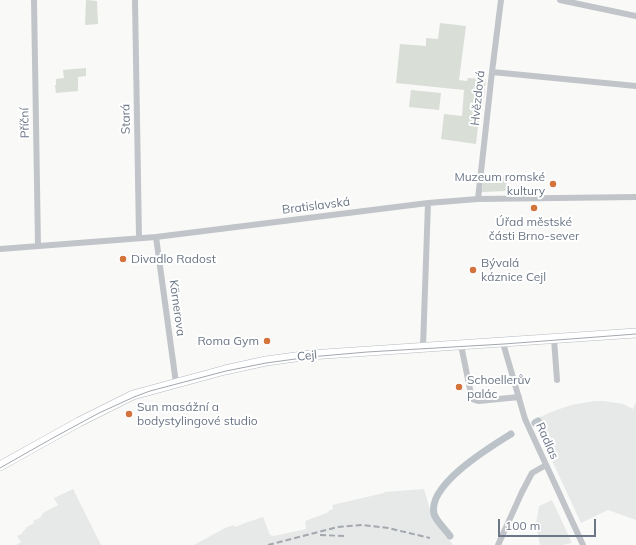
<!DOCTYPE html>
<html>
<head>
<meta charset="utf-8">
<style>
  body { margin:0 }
  #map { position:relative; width:636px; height:545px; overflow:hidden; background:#f9f9f8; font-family:Mulish,sans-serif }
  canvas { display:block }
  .scale { position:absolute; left:498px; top:519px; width:98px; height:18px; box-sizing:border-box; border:2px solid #6b7686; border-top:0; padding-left:5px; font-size:12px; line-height:14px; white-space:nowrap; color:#6b7686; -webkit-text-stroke:3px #fff; paint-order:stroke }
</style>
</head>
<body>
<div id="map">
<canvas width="636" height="545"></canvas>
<div class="scale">100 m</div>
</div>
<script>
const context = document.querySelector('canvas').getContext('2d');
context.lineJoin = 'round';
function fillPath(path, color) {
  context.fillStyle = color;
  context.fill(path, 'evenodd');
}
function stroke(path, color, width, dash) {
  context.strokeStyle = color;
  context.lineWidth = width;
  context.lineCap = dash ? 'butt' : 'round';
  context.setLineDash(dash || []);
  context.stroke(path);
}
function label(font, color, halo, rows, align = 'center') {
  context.font = font + ' Mulish,sans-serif';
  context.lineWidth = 4;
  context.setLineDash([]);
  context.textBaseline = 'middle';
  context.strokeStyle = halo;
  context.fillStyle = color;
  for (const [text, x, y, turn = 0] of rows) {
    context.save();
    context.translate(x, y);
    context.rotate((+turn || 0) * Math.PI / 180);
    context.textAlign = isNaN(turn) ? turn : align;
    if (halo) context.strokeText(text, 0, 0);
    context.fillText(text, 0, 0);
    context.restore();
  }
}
const built = new Path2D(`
  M594 401H604L623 404 633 409 636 402V520L608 510 581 523 533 420 556 410 572 405Z
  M73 489 101 545H16L21 542 17 536 21 534 27 527 34 523 33 521 40 518 43 513 58 505 54 498Z
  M424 489 431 513 437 524 453 545H194L225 528 234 525 235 527 241 525 242 524 263 517 270 535 274 536 306 529 305 521 329 512 328 511 333 509 332 505 384 493V492Z
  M552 500 553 502 572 543 563 545H540L536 523 539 506Z`);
const green = new Path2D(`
  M86 0 97 1 98 24 85 25Z
  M440 23 466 26 459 80 467 81 468 78 486 79 483 106 480 108 476 144 441 139 444 114 462 116 464 90 396 83 400 44 426 46V38L438 39Z
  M86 68V76L78 77V91L56 93 55 85H56V79L64 78 63 70Z
  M411 90 441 93 439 110 409 107Z
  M507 177 506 191 482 192 484 178Z`);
const canal = new Path2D(`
  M535 423 538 421
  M450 536C446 530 436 521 434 514 427 485 490 447 511 434`);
const street = new Path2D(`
  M34 0 38 246
  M135 0 139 238
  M560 0 636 16
  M492 72 636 86
  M478 199 492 72 501 0
  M156 237 176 383
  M0 249 156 237 428 203 478 199 636 197
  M554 339 557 380
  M503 343 525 419 583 545
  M461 345 472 399 475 400 479 401 519 397
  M423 347 428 203
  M498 545 522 492 532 473 546 465`);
const secondary = new Path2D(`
  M0 466 79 422 133 395 225 370 266 361 310 355 636 333`);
const tram = new Path2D(`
  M0 468 51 439 99 413 134 397 150 391 226 371 266 363 310 357 367 352 504 344 636 334`);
const rail = new Path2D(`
  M320 535 344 536
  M268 545 338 527 362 525 388 528 430 538`);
const markers = [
  [553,184,4,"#d4743d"],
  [534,208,4,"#d4743d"],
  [123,259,4,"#d4743d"],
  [473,270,4,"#d4743d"],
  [267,341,4,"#d4743d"],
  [459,387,4,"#d4743d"],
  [129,414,4,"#d4743d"]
];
const streetNames = [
  ["Hvězdová",478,98,-84],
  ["Stará",126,119,-91],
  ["Příční",25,123,-91],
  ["Bratislavská",316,206,-7],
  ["Körnerova",177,308,82],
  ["Cejl",307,356,-6],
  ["Radlas",547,441,66]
];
const poiNames = [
  ["Muzeum romské",545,177,"right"],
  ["kultury",545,191,"right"],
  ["Úřad městské",534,222,"center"],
  ["části Brno-sever",534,236,"center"],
  ["Divadlo Radost",131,259],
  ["Bývalá",481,263],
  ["káznice Cejl",481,277],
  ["Roma Gym",259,341,"right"],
  ["Schoellerův",467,380],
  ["palác",467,394],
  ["Sun masážní a",137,407],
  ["bodystylingové studio",137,421]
];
fillPath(built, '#e7e8e8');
fillPath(green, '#d9ded7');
stroke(canal, '#bbc3c9', 7);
stroke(secondary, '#b6babf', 10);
stroke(street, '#c1c4c9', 6);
stroke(secondary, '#fff', 9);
stroke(tram, '#a3a8af', 1);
stroke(rail, '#a3a8af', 2, [6, 3]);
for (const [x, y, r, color] of markers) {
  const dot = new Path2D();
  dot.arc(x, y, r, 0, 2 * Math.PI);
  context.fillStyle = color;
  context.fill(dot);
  stroke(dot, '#fff', 1.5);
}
label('12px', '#6b7686', '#fff', streetNames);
label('12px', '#6b7686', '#fff', poiNames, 'left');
</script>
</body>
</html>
